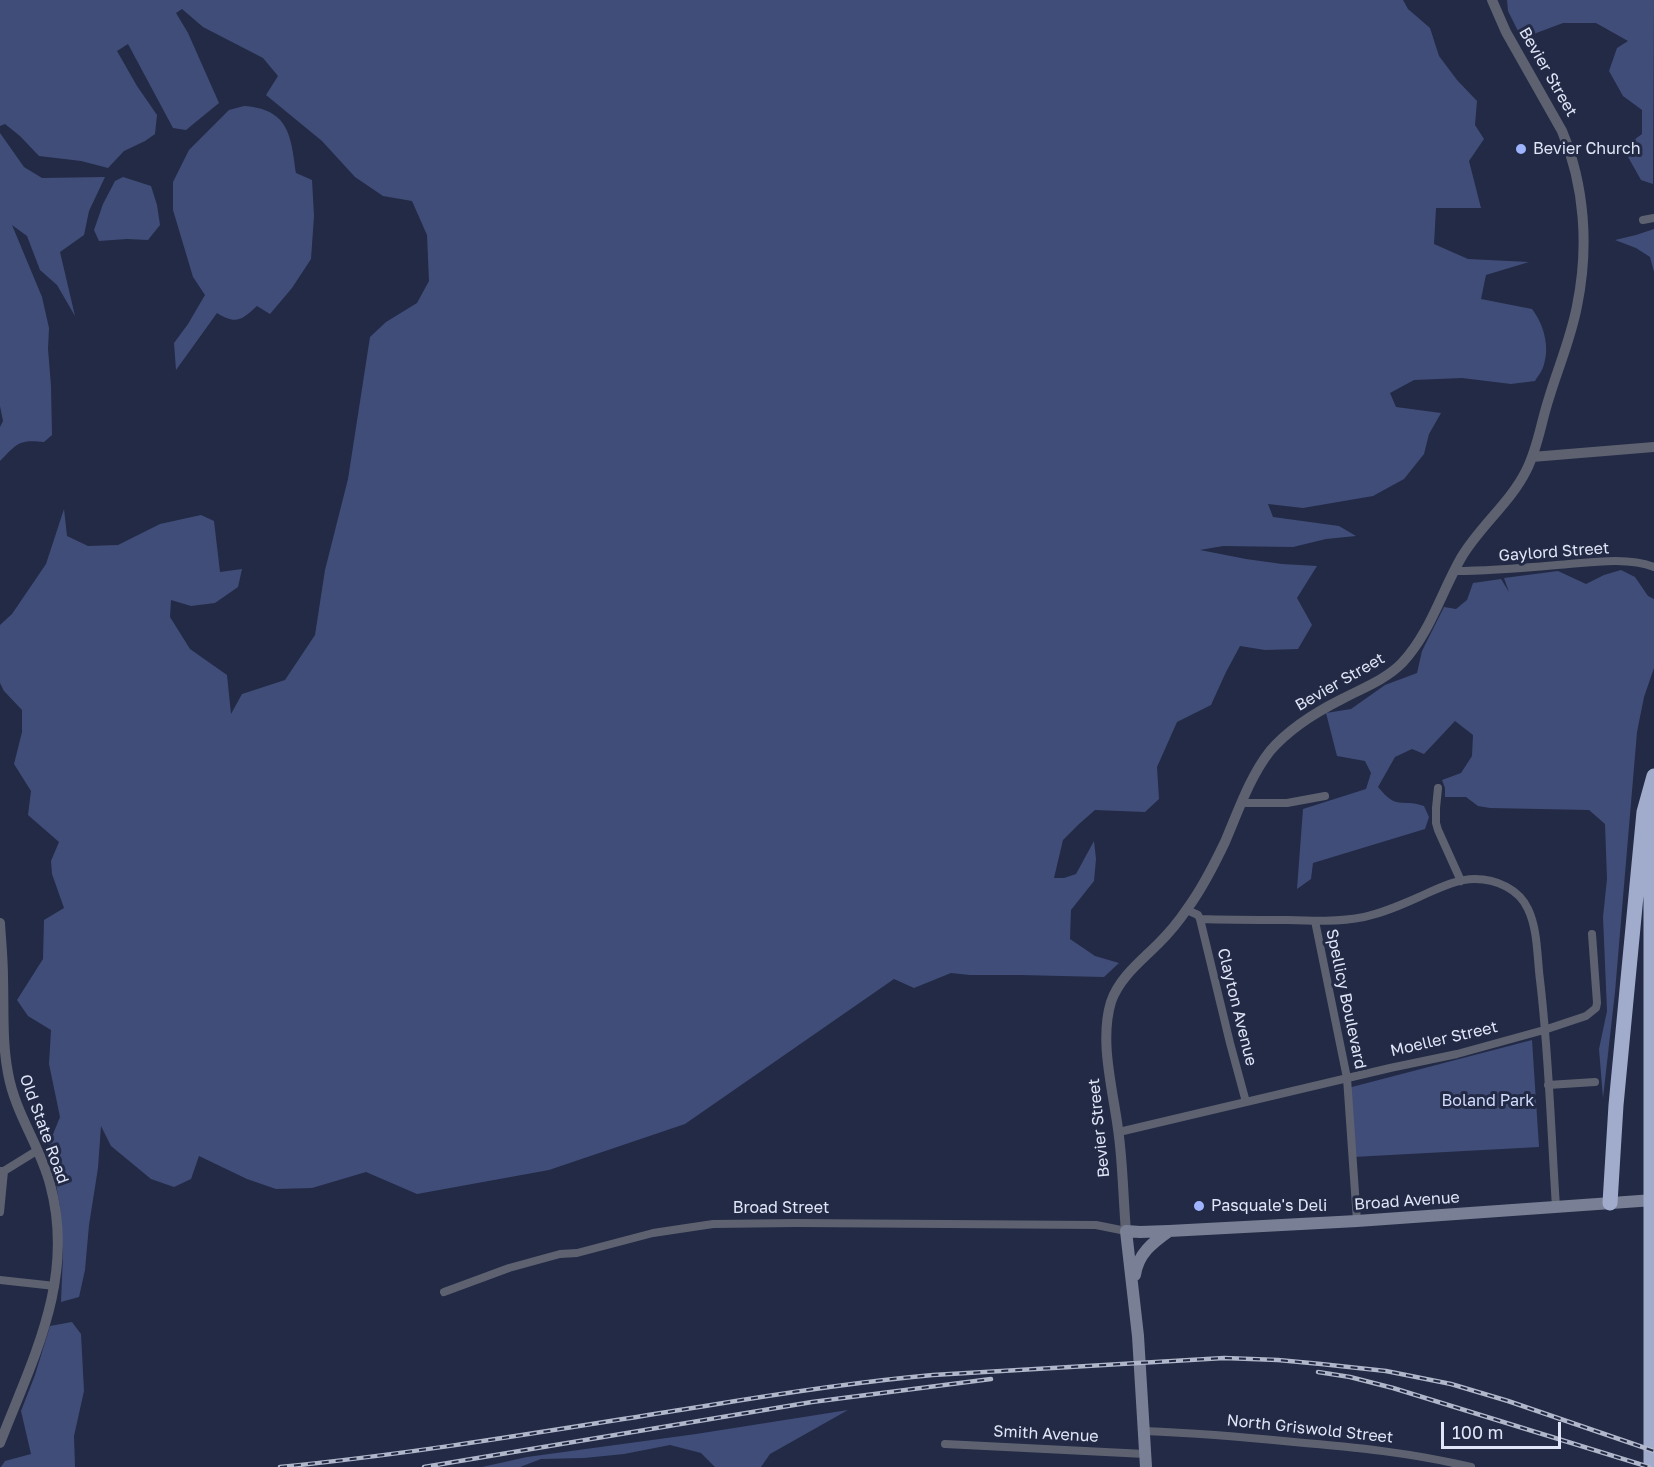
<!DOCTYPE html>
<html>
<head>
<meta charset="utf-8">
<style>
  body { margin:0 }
  #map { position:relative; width:1654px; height:1467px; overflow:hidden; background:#232a45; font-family:"Golos Text",sans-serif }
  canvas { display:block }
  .scale { position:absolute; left:1441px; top:1422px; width:120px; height:27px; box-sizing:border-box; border:3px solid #e0e6f7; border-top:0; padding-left:8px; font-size:18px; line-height:21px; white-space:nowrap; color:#e0e6f7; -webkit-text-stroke:4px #232a45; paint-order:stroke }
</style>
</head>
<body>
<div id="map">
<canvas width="1654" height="1467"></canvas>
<div class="scale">100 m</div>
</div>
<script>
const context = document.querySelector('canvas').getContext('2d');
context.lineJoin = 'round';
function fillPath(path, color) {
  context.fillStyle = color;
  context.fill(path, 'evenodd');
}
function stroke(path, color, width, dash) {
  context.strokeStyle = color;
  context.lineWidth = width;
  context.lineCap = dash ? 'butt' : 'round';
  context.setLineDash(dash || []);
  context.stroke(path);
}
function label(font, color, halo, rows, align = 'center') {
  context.font = font + ' "Golos Text",sans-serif';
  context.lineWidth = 6;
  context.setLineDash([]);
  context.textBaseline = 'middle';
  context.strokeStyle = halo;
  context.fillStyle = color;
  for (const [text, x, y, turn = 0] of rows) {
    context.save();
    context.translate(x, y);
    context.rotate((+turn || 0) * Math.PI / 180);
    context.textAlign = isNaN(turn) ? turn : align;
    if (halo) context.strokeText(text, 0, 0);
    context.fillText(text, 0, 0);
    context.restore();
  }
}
const green = new Path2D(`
  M0 0H1403L1408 9 1430 28 1439 56 1457 80 1477 101 1475 125 1484 139 1469 161 1481 208H1436L1434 244 1468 259 1529 262 1486 275 1481 299 1532 309C1543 323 1550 346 1544 364 1543 370 1538 376 1535 381L1511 384 1462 378 1414 380 1390 393 1396 407 1441 413 1429 434 1424 454 1404 479 1373 496 1303 508 1268 504 1273 517 1339 526 1356 536 1326 539 1293 547 1223 546 1200 550 1246 559 1282 564 1317 566 1297 598 1312 625 1298 649 1265 650 1240 646 1226 672 1211 705 1177 722 1157 767 1159 799 1145 812 1095 810 1079 824 1063 840 1054 878H1064L1076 874 1094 841 1096 859 1094 881 1071 910 1070 939 1095 956 1119 963 1104 977 1020 975H970L951 973 914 988 894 979 685 1124 549 1170 417 1194 366 1172 312 1188 276 1189 247 1179 199 1156 191 1179 174 1187 151 1179 111 1146 101 1126 98 1168 89 1225 85 1270 79 1297 61 1302 63 1254 60 1207 49 1144 60 1117 49 1064 51 1030 28 1016 17 1000 43 959 44 920 64 908 52 874 51 861 59 842 28 815 31 791 14 764 22 732V710L4 691 0 683V625L12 614 46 564 64 509 67 536 88 546 118 545 160 524 201 515 214 521 220 572 242 569 238 587 215 603 191 606 171 600 170 617 190 649 227 675 231 714 242 694 285 680 315 635 325 570 348 479 370 337 386 322 417 303 429 281 427 235 412 201 383 196 355 177 322 141 266 95 278 76 263 58 203 27 182 9 176 13 188 33 219 103 186 130 173 128 128 44 117 51 137 86 157 115 155 134 145 141 124 151 108 168 81 161 39 156 20 136 5 124 0 126Z
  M1507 0H1654L1653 184 1641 180 1623 148 1642 134V110L1623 96 1609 71 1617 48 1628 41 1596 23H1563L1531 35 1518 31 1508 11Z
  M244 106C289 109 291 136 296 173L312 180 314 216 311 259 292 288 270 314 257 306C242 320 236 325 217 313L176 370 174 343 188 324 205 295 193 277 173 210V182L189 150 229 110Z
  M0 133 24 167 42 178 105 177 89 211 84 235 60 252 75 316 57 285 40 270 27 236 12 225 42 297 49 328 48 349 51 386 52 435 44 442C18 439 17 444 0 461V427L3 421 0 406Z
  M123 177 151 186 157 205 160 225 148 240 127 239 99 241 94 230 103 204 115 181Z
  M1654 229V272L1650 257 1636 248 1615 240 1636 235Z
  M1621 570 1635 577 1648 596 1654 599V668L1644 697 1637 732 1615 992 1603 1098 1599 1049 1607 1011 1603 917 1607 879 1605 824 1589 810 1490 808 1478 806 1466 797H1445V788L1442 780 1461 773 1472 756 1473 735 1455 721 1424 754 1412 749 1395 757 1378 787C1398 811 1399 798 1424 806L1429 817 1425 829 1313 863 1311 879 1297 889 1303 809 1366 789 1371 773 1365 761 1337 756 1326 713 1351 709 1385 685 1417 673 1422 651 1444 607 1456 609 1467 600 1473 583 1501 579 1509 592 1504 578 1558 571 1586 584 1604 575Z
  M1532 1040 1539 1147 1353 1157 1348 1088Z
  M72 1322 81 1334 84 1391 74 1436 75 1467H1L5 1461 31 1454 21 1411 35 1375 50 1326Z
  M848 1410 770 1454 761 1467H715L701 1453 670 1445 624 1454 584 1458 541 1459 520 1467H482L527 1457 696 1434Z`);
const minor = new Path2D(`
  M1643 220 1654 218
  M1455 571C1489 571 1523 568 1557 565 1586 563 1627 556 1654 567
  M1438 788 1436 808V823L1438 830 1461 881
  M1242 803H1287L1325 796
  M1187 910 1198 915 1200 919C1229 920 1258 920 1287 920 1312 921 1339 922 1364 917 1383 913 1401 905 1419 897 1437 889 1456 879 1475 879 1496 879 1519 889 1528 909 1538 930 1537 957 1540 980 1549 1055 1551 1132 1556 1207
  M1200 919 1230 1043 1246 1102
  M1315 921 1347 1078 1357 1221
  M1548 1085 1595 1082
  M1119 1132 1390 1068 1457 1054 1544 1030 1586 1016 1596 1008 1597 1003 1592 934
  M0 1171H4L38 1150
  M0 1212 4 1171
  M0 1280 55 1286
  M444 1292 509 1268 560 1254 577 1253 653 1233 713 1224 796 1223 1096 1225 1126 1231
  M1144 1431C1194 1433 1244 1437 1294 1442 1354 1447 1413 1453 1471 1467
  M945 1444 1145 1454`);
const tertiary = new Path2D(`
  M1532 457 1654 447
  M0 923C1 941 3 959 3 978 4 1010 2 1042 8 1073 15 1113 40 1146 50 1184 76 1278 33 1358 0 1443
  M1126 1231C1123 1197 1123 1163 1118 1129 1113 1090 1099 1041 1111 1002 1119 978 1141 961 1158 944 1169 933 1179 921 1187 909 1202 889 1214 865 1225 842 1238 812 1249 778 1270 751 1289 729 1316 712 1342 699 1363 688 1385 680 1402 663 1430 633 1441 593 1461 558 1479 527 1510 503 1526 471 1538 448 1541 422 1549 398 1558 368 1571 338 1577 306 1589 248 1585 186 1562 131L1506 32 1492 0`);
const secondary = new Path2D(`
  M1135 1275C1138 1254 1152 1243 1169 1231
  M1146 1467 1138 1336 1126 1231 1140 1232 1169 1231 1357 1221 1654 1200`);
const motorway = new Path2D(`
  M1610 1203 1616 1105 1644 812 1654 776
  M1651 1467V869L1654 801`);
const rail = new Path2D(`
  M1318 1372 1350 1377 1393 1388 1649 1467
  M280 1467C421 1453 559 1429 699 1407 777 1394 854 1382 933 1375L1224 1358 1278 1360 1321 1364 1386 1371 1451 1384 1508 1401 1654 1451
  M424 1467 812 1402 991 1379`);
const markers = [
  [1521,149,6,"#9eb4fd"],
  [1199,1206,6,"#9eb4fd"]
];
const streetNames = [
  ["Bevier Street",1548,72,60],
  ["Gaylord Street",1554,552,-4],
  ["Bevier Street",1340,682,-30],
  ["Spellicy Boulevard",1346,999,78],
  ["Clayton Avenue",1237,1007,76],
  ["Moeller Street",1444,1039,-13],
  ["Bevier Street",1099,1128,-96],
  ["Old State Road",44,1129,70],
  ["Broad Avenue",1407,1201,-4],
  ["Broad Street",781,1208],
  ["North Griswold Street",1310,1429,6],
  ["Smith Avenue",1046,1434,3]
];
const poiNames = [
  ["Bevier Church",1533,149],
  ["Pasquale's Deli",1211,1206]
];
const parkNames = [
  ["Boland Park",1488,1101]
];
fillPath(green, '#414d79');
stroke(minor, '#5e6270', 8);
stroke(tertiary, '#5e6270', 10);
stroke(secondary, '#798095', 12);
stroke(motorway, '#a1accd', 15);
stroke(rail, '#b1b7ca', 4.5);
stroke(rail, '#232a45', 2, [7]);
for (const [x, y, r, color] of markers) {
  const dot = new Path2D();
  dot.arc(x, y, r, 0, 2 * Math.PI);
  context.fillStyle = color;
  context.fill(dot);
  stroke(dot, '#232a45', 2);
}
label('16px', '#e0e6f7', '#232a45', streetNames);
label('16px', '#e0e6f7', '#232a45', poiNames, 'left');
label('16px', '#d1dcfe', '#232a45', parkNames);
</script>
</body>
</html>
